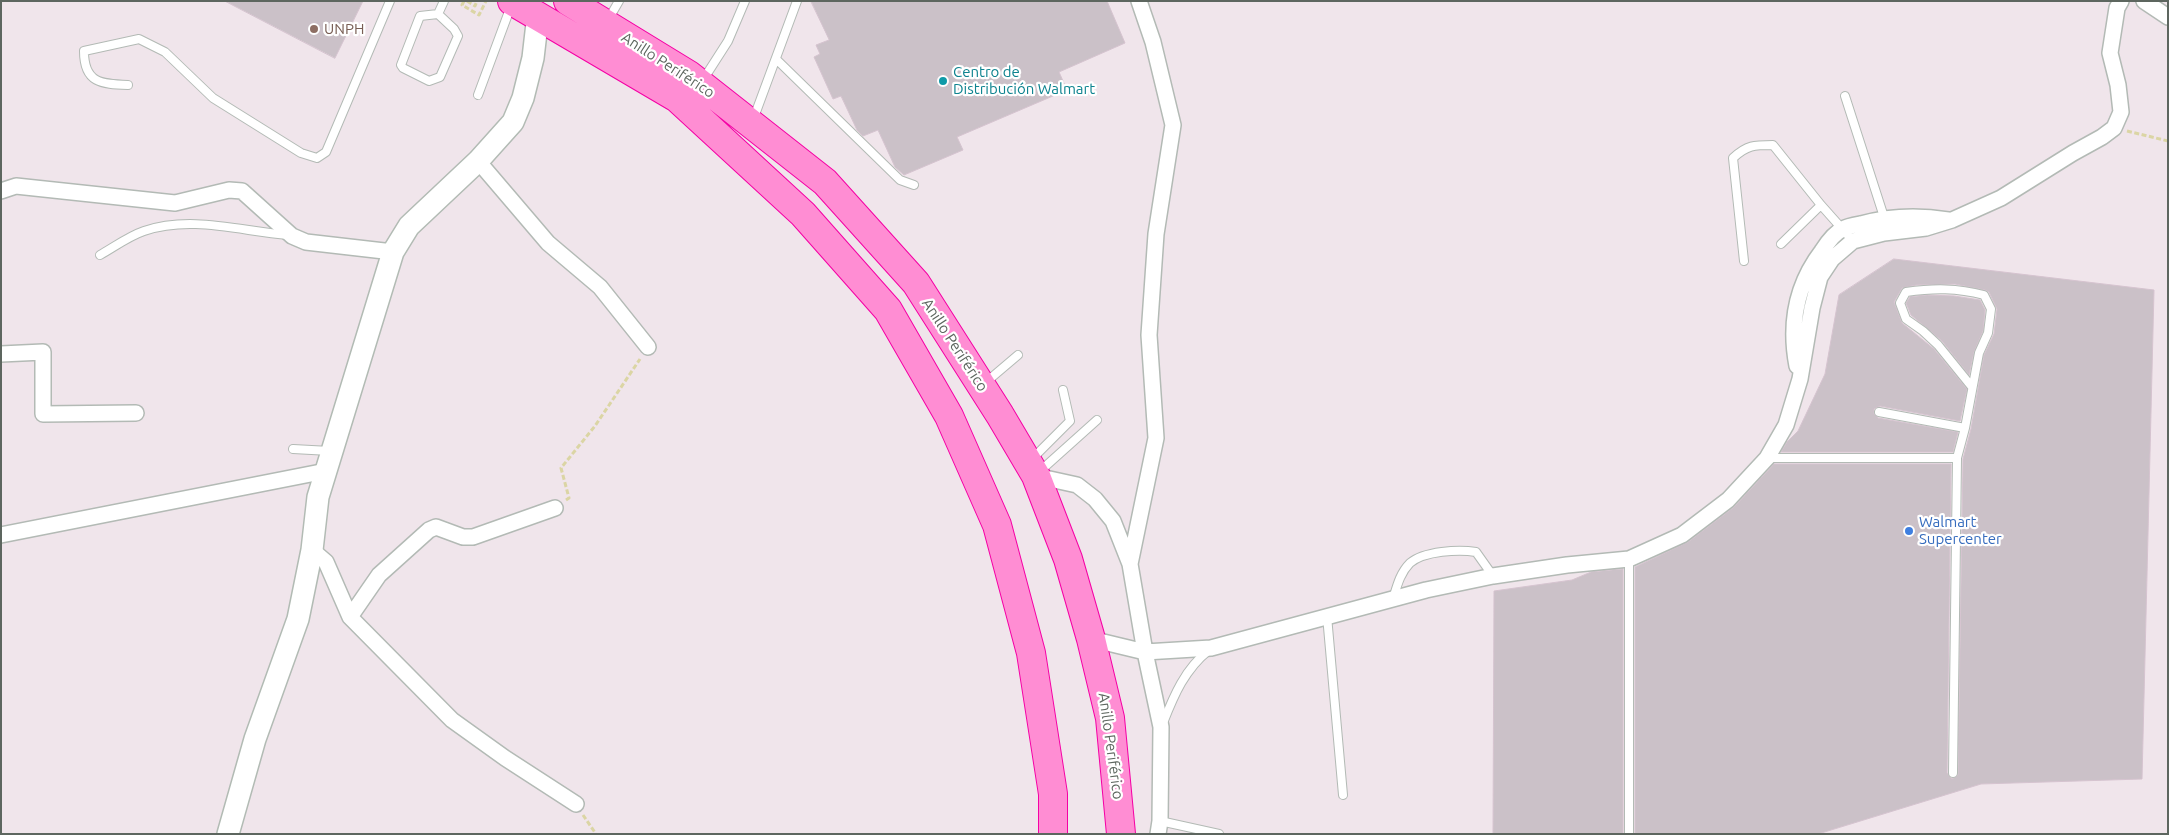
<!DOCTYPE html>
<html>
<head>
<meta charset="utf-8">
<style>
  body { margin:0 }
  #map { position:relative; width:2169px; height:835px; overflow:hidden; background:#f0e5eb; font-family:Ubuntu,sans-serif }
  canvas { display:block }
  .frame { position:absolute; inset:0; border:2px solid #5d665f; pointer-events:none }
</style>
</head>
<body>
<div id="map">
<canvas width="2169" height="835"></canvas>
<div class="frame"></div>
</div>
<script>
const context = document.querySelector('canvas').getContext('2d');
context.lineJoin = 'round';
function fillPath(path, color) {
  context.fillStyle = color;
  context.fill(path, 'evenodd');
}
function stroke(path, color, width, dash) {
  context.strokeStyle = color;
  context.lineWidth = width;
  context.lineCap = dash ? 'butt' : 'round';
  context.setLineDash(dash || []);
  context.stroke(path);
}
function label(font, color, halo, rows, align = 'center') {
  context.font = font + ' Ubuntu,sans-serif';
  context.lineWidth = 4.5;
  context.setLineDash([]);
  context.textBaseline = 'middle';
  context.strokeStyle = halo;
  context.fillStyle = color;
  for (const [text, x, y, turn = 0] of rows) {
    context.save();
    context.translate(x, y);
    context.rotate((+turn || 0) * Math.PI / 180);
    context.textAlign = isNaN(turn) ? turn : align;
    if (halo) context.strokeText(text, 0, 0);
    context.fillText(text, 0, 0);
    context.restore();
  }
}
const building = new Path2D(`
  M225 1H363L335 58Z
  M811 1H1107L1125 43 1059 72 1067 90 957 137 963 150 904 175 895 167 878 130 863 136 857 130 841 96 833 99 814 57 820 54 816 45 829 40Z
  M1894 259 2154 290 2142 779 1981 784 1818 834H1635V567L1688 542 1734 507 1774 464H1951L1947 773 1952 779 1958 775 1963 459 1971 429 1984 355 1994 334 1997 309 1989 292 1985 290 1955 284 1916 285 1902 288 1894 302 1902 323 1934 349 1967 389 1960 421 1880 406 1874 409V414L1878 418 1958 432 1953 452H1781L1787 442 1798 431 1825 374 1839 295Z
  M1927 295 1954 296 1980 300 1985 310 1983 331 1974 352 1969 375 1942 341 1911 315 1906 303 1910 297Z
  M1623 569V834H1493L1494 591 1572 580 1591 572Z`);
const path = new Path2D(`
  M464 1 462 5 479 15 486 1
  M467 1 475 6 477 1
  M2127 131 2168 141
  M566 500 569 498 561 468 595 426 640 359
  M583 815 596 834`);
const lane = new Path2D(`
  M438 14 454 29 458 36 440 77 429 81 403 68 401 65 420 16Z
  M438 14 444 1
  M608 20 619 1
  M776 59 900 180 914 185
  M703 80 728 41 745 1
  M128 85C101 84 84 83 84 51L139 39 165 52 213 98 301 153 317 158 326 152 390 1
  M478 95 511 6
  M1845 96 1884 217
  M753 120 797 1
  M1781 244 1821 205
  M100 255C114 247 129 236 144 231 191 215 240 231 288 235
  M1744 261 1733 158C1747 145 1754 145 1773 145L1821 205 1853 241
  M985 383 1018 355
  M1879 412 1965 428
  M293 449 330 451
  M1767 458H1957
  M1031 460 1070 421 1063 390
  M1039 472 1097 420
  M1629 559V834
  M1393 599C1397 586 1400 573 1410 563 1424 551 1459 549 1476 552L1493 576
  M1327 616 1343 795
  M1163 723C1174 695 1185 669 1209 650
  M1953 773 1957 458 1965 428 1979 353 1988 333 1991 309 1984 295C1957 288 1934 288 1906 292L1900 303 1906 319 1923 331 1938 345 1972 387
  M1160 821 1219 834`);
const street = new Path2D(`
  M2144 1 2168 17
  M478 161 548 243 600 287 648 347
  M1 191 16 186 175 203 229 190 242 191 292 236 306 242 393 252
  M1 354 43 352V414L136 413
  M1797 366C1789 324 1796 285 1822 251 1827 243 1834 233 1843 229 1848 226 1855 225 1861 224 1890 216 1918 215 1948 220
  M1036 476 1077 485 1095 499 1113 521 1130 564 1145 652 1161 727 1160 821 1158 834
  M1 535 326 471
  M312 550 326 562 350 617 452 720 505 758 576 804
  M1130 564 1156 438 1149 335 1156 234 1173 125 1153 42 1139 1
  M350 617 379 575 429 530 436 527 463 537H473L555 508
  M1091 639 1145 652 1211 648 1426 590 1493 576 1567 565 1629 559 1682 535 1728 500 1767 458 1786 425 1800 379 1812 308 1820 277 1832 259 1853 241 1884 233 1926 228 1952 220 2001 198 2073 153 2102 137 2114 128 2121 112 2118 85 2110 53 2117 8 2121 1`);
const secondary = new Path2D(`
  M228 834 255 739 298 619 312 550 318 497 393 252 409 226 478 161 513 122 523 98 533 58 538 15`);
const highway = new Path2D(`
  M512 1 677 98 803 214 888 310 949 416 997 525 1031 653 1053 794V834
  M568 1 689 75 825 182 916 283 1000 415 1036 476 1068 559 1091 639 1110 718 1121 834`);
const markers = [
  [314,29,5,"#8d6e63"],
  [943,81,5,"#0f9aa8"],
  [1909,531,5,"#3f7fe0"]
];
const educationNames = [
  ["UNPH",324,29]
];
const streetNames = [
  ["Anillo Periférico",668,65,33],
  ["Anillo Periférico",955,345,57],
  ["Anillo Periférico",1111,746,82]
];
const cultureNames = [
  ["Centro de",953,72],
  ["Distribución Walmart",953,89]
];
const shopNames = [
  ["Walmart",1919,522],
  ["Supercenter",1919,539]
];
fillPath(building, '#cbc1c8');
stroke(building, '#d5c3cf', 1);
stroke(lane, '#b3bab5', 10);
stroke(street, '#b3bab5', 18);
stroke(secondary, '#b2bbb4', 24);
stroke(highway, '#f500a5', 30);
stroke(path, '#dbd5a4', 3, [5, 2.5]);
stroke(lane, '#fff', 8);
stroke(street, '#fff', 15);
stroke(secondary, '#fff', 21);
stroke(highway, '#ff8dd3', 28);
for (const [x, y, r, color] of markers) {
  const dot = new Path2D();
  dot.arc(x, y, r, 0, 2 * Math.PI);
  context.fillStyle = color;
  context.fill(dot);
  stroke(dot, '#fff', 2);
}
label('15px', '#785e54', '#fff', educationNames, 'left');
label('15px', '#5d665f', '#fff', streetNames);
label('15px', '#0d838f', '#fff', cultureNames, 'left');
label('15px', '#366cbe', '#fff', shopNames, 'left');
</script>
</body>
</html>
